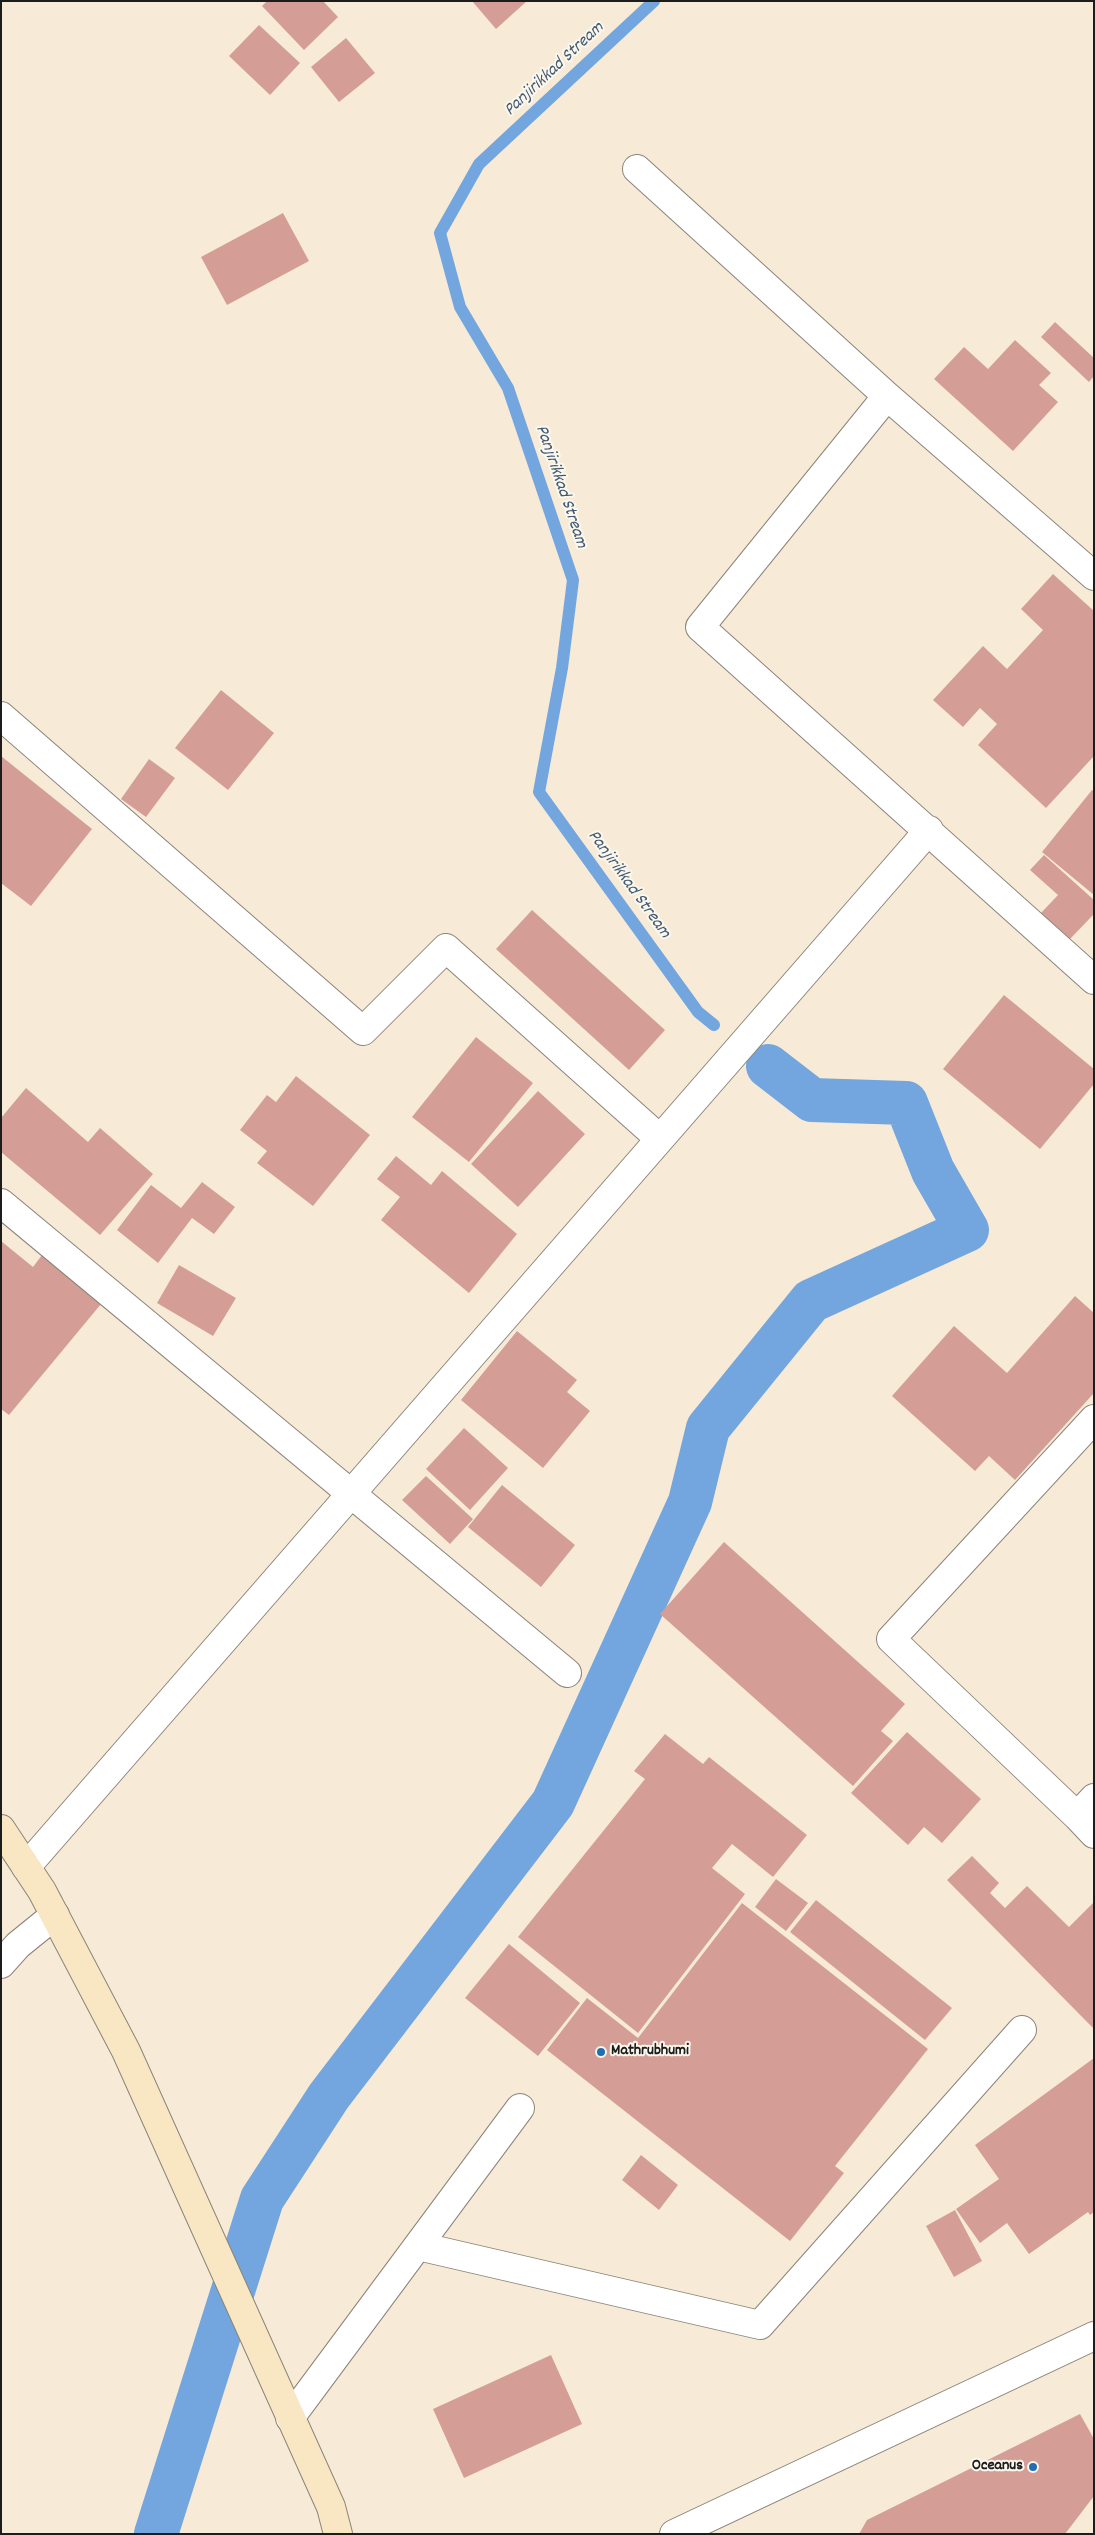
<!DOCTYPE html>
<html>
<head>
<meta charset="utf-8">
<style>
  body { margin:0 }
  #map { position:relative; width:1095px; height:2535px; overflow:hidden; background:#f7ebd7; font-family:Dekko,sans-serif }
  canvas { display:block }
  .frame { position:absolute; inset:0; border:2px solid #1c1c1c; pointer-events:none }
</style>
</head>
<body>
<div id="map">
<canvas width="1095" height="2535"></canvas>
<div class="frame"></div>
</div>
<script>
const context = document.querySelector('canvas').getContext('2d');
context.lineJoin = 'round';
function stroke(path, color, width, dash) {
  context.strokeStyle = color;
  context.lineWidth = width;
  context.lineCap = dash ? 'butt' : 'round';
  context.setLineDash(dash || []);
  context.stroke(path);
}
function fillPath(path, color) {
  context.fillStyle = color;
  context.fill(path, 'evenodd');
}
function label(font, color, halo, rows, align = 'center') {
  context.font = font + ' Dekko,sans-serif';
  context.lineWidth = 4;
  context.setLineDash([]);
  context.textBaseline = 'middle';
  context.strokeStyle = halo;
  context.fillStyle = color;
  for (const [text, x, y, turn = 0] of rows) {
    context.save();
    context.translate(x, y);
    context.rotate((+turn || 0) * Math.PI / 180);
    context.textAlign = isNaN(turn) ? turn : align;
    if (halo) context.strokeText(text, 0, 0);
    context.fillText(text, 0, 0);
    context.restore();
  }
}
const stream = new Path2D(`
  M654 1 479 164 440 233 460 307 508 388 573 580 562 668 539 792 698 1012 714 1025`);
const canal = new Path2D(`
  M156 2534 262 2199 329 2096 553 1803 690 1502 708 1428 811 1301 967 1230 933 1171 906 1103 812 1100 768 1066`);
const building = new Path2D(`
  M267 1H323L338 17 304 50 262 6Z
  M472 1H527L496 29Z
  M259 25 300 63 270 95 229 56Z
  M346 38 375 73 339 102 311 67Z
  M283 213 309 261 227 305 201 257Z
  M1055 322 1094 358V376L1089 382 1041 337Z
  M1015 340 1051 373 1039 385 1058 402 1013 451 934 379 964 347 988 369Z
  M1053 574 1094 611V756L1046 808 978 745 997 724 980 708 963 727 933 700 983 646 1007 669 1043 630 1021 609Z
  M221 690 274 733 228 790 175 748Z
  M1 756 92 829 31 906 1 883Z
  M149 759 175 778 146 817 121 799Z
  M1092 790 1094 791V895L1042 852Z
  M1044 855 1094 900V914L1070 939 1041 913 1058 895 1030 870Z
  M532 910 665 1030 629 1070 496 949Z
  M1004 995 1094 1069V1084L1040 1149 943 1069Z
  M476 1037 533 1083 469 1162 412 1117Z
  M296 1076 370 1135 313 1206 257 1163 267 1151 240 1130 267 1095 276 1102Z
  M26 1088 88 1142 100 1128 153 1174 100 1235 1 1152V1118Z
  M538 1091 585 1134 518 1207 471 1164Z
  M396 1156 431 1185 442 1171 517 1234 469 1293 381 1220 400 1197 377 1179Z
  M202 1182 235 1207 214 1234 192 1218 158 1263 117 1230 151 1185 181 1208Z
  M1 1241 33 1267 42 1255 101 1304 9 1415 1 1409Z
  M179 1265 236 1298 213 1336 157 1303Z
  M1075 1296 1094 1313V1393L1015 1480 989 1456 975 1471 892 1396 954 1326 1007 1373Z
  M517 1331 577 1380 567 1392 590 1411 543 1468 461 1400Z
  M464 1428 508 1468 470 1510 426 1469Z
  M426 1476 473 1519 450 1544 402 1500Z
  M502 1485 575 1545 541 1587 468 1527Z
  M724 1542 905 1704 881 1731 893 1741 853 1786 660 1614Z
  M907 1732 981 1799 942 1843 924 1827 908 1845 851 1793Z
  M665 1734 703 1764 709 1757 807 1835 773 1877 732 1844 712 1868 745 1894 638 2033 518 1937 645 1779 634 1771Z
  M972 1856 999 1883 990 1893 1005 1908 1027 1886 1069 1927 1094 1902V2029L947 1880Z
  M776 1879 808 1903 786 1931 755 1907Z
  M816 1900 952 2008 925 2040 790 1932Z
  M742 1903 928 2049 835 2166 844 2173 790 2241 547 2050 587 1998 638 2038Z
  M509 1944 580 2003 538 2056 465 1998Z
  M1094 2058V2212L1090 2215 1088 2212 1029 2254 1007 2223 980 2243 956 2209 999 2179 975 2145Z
  M641 2155 678 2185 659 2210 622 2180Z
  M955 2210 982 2261 954 2277 926 2226Z
  M551 2355 582 2424 464 2478 433 2409Z
  M1080 2414 1094 2439V2496L1065 2534H859L867 2520Z`);
const minor = new Path2D(`
  M637 169 887 396
  M1094 576 887 396 700 627 1094 980
  M1 716 363 1031 446 948 660 1139 26 1867
  M660 1139 929 830
  M1 1203 567 1673
  M1094 1798 1077 1816 1094 1834
  M1077 1816 891 1639 1094 1419
  M1 1964 18 1945 55 1915
  M418 2246 760 2325 1022 2030
  M290 2418 520 2108
  M674 2534 1094 2336`);
const secondary = new Path2D(`
  M1 1829 42 1891 126 2051 331 2507 338 2534`);
const markers = [
  [601,2052,5,"#1f6fb2"],
  [1033,2467,5,"#1f6fb2"]
];
const poiNames = [
  ["Mathrubhumi",611,2052],
  ["Oceanus",1023,2467,"right"]
];
const waterNames = [
  ["Panjirikkad Stream",555,70,-43],
  ["Panjirikkad Stream",560,487,71],
  ["Panjirikkad Stream",628,885,54]
];
stroke(stream, '#73a5de', 12);
stroke(canal, '#73a5de', 44);
fillPath(building, '#d49e96');
stroke(minor, '#8a847a', 30);
stroke(secondary, '#8a847a', 30);
stroke(minor, '#fff', 28);
stroke(secondary, '#f9e7c3', 28);
for (const [x, y, r, color] of markers) {
  const dot = new Path2D();
  dot.arc(x, y, r, 0, 2 * Math.PI);
  context.fillStyle = color;
  context.fill(dot);
  stroke(dot, '#fbf7ec', 2);
}
label('bold 16px', '#1c1c1c', '#fbf7ec', poiNames, 'left');
label('italic 18px', '#435a73', '#fbf7ec', waterNames);
</script>
</body>
</html>
